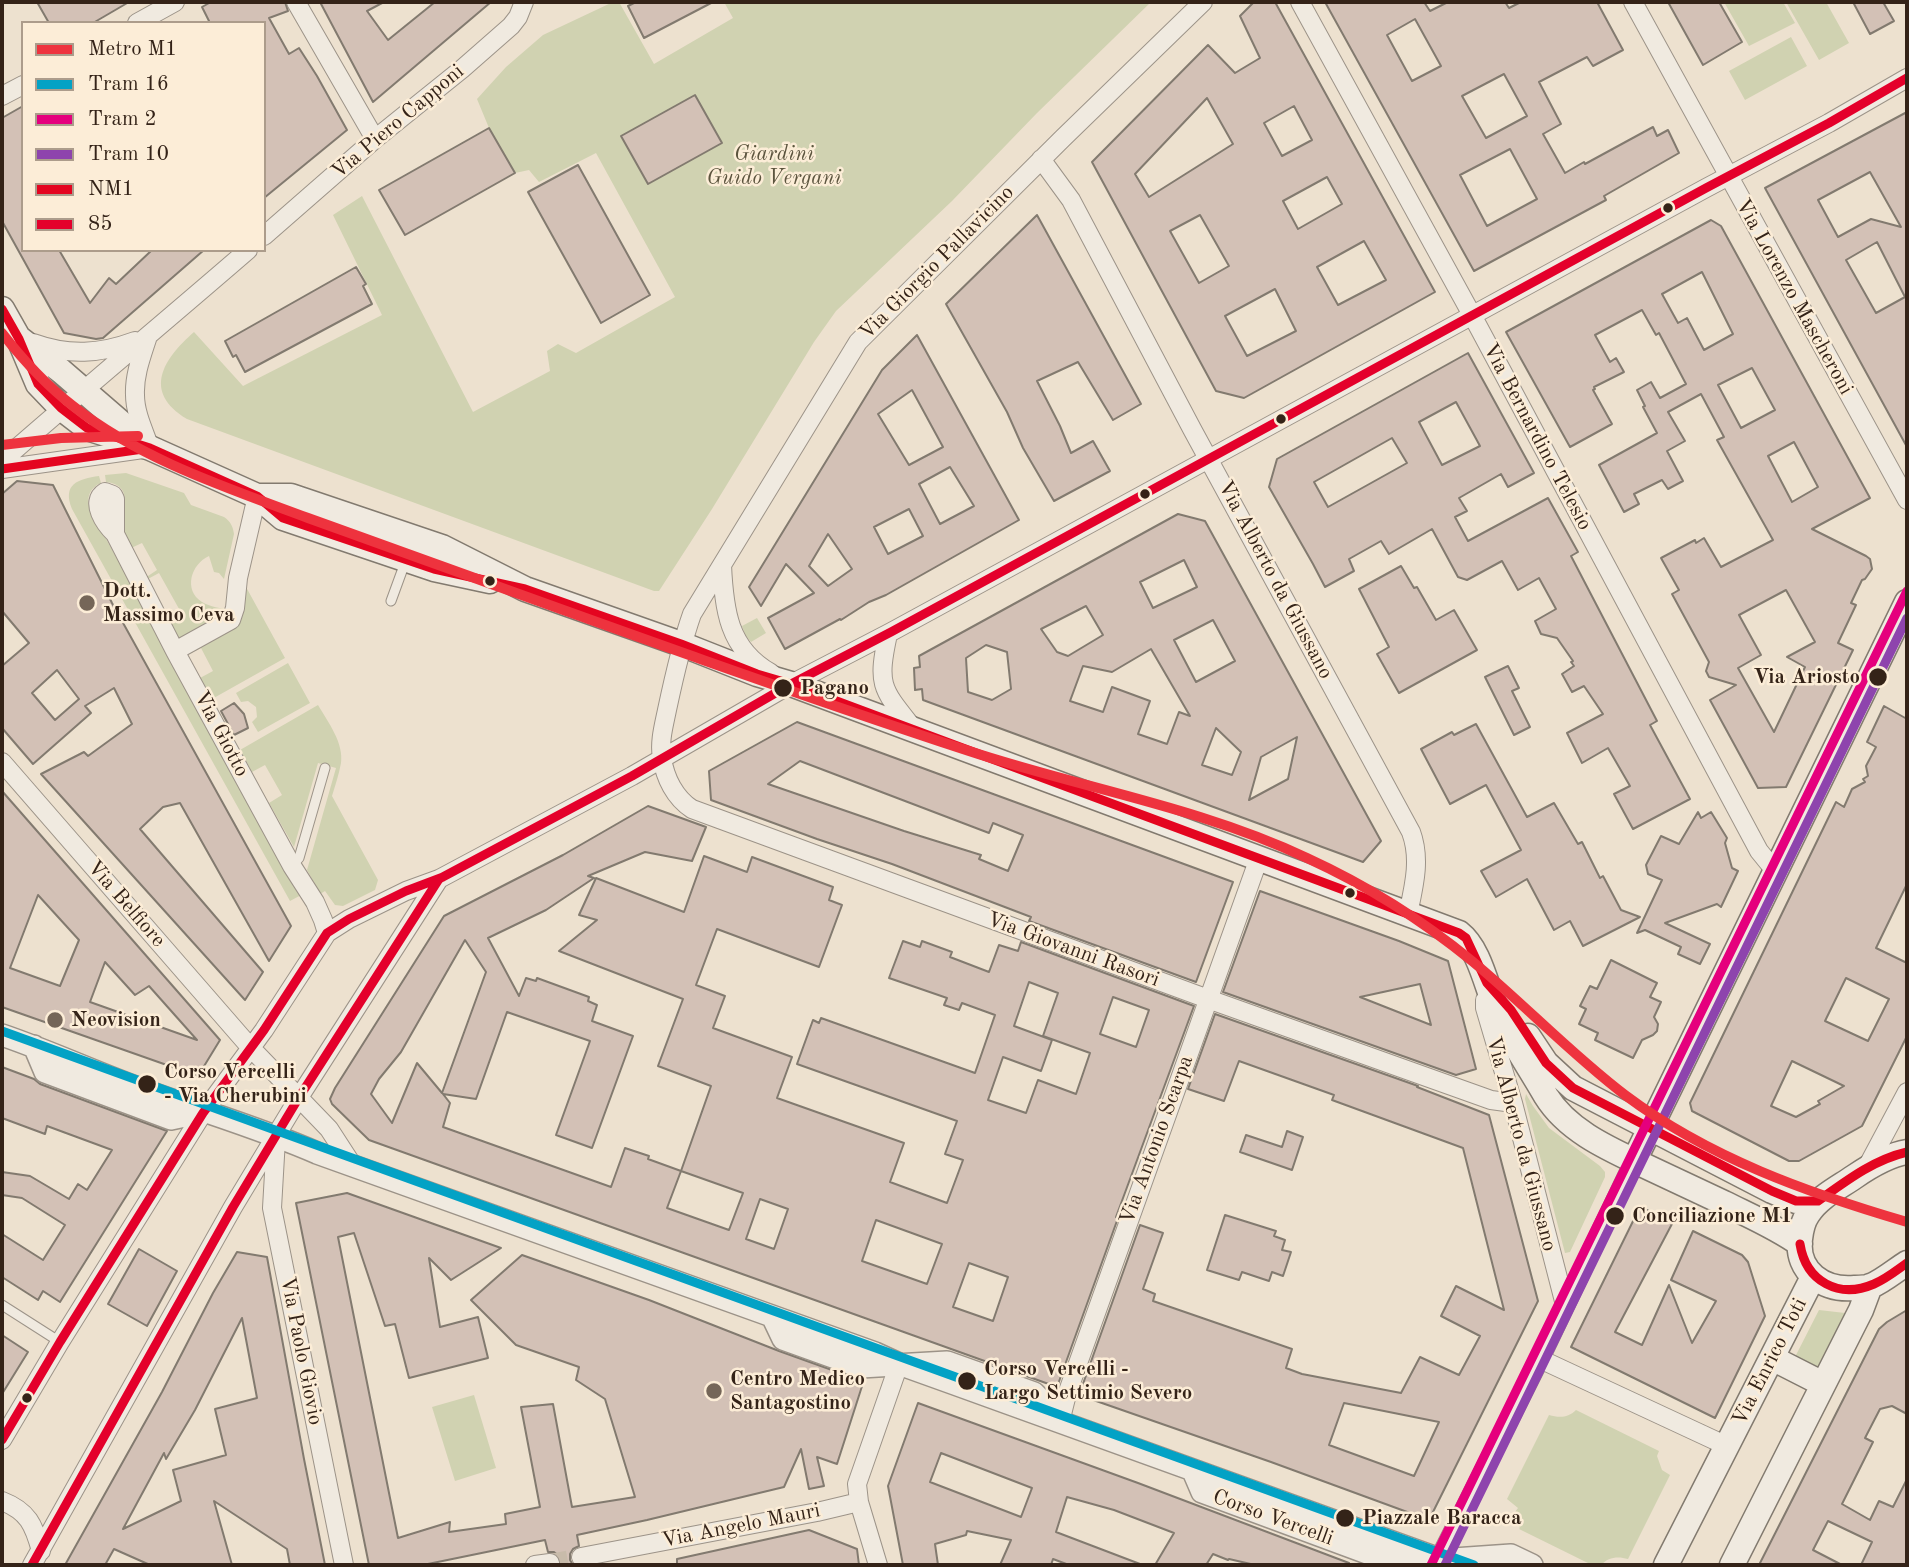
<!DOCTYPE html>
<html>
<head>
<meta charset="utf-8">
<style>
  body { margin:0 }
  #map { position:relative; width:1909px; height:1567px; overflow:hidden; background:#ede1cf; font-family:"Old Standard TT",serif }
  canvas { display:block }
  .frame { position:absolute; inset:0; border:4px solid #342318; pointer-events:none }
  .legend { position:absolute; left:21px; top:21px; width:245px; height:231px; box-sizing:border-box; background:#fcedd7; border:2px solid #ac9c8b; margin:0; padding:9px 12px; list-style:none; font-size:21px; color:#342318 }
  .legend li { display:flex; align-items:center; gap:14px; height:35px }
  .legend b { width:35px; border:2px solid #ac9c8b }
</style>
</head>
<body>
<div id="map">
<canvas width="1909" height="1567"></canvas>
<div class="frame"></div>
<ul class="legend">
<li><b style="height:9px;background:#ee333e"></b>Metro M1</li>
<li><b style="height:9px;background:#03a2c5"></b>Tram 16</li>
<li><b style="height:9px;background:#e5007d"></b>Tram 2</li>
<li><b style="height:9px;background:#8e44ad"></b>Tram 10</li>
<li><b style="height:9px;background:#e40520"></b>NM1</li>
<li><b style="height:9px;background:#e4002b"></b>85</li>
</ul>
</div>
<script>
const context = document.querySelector('canvas').getContext('2d');
context.lineJoin = 'round';
function fillPath(path, color) {
  context.fillStyle = color;
  context.fill(path, 'evenodd');
}
function stroke(path, color, width, dash) {
  context.strokeStyle = color;
  context.lineWidth = width;
  context.lineCap = dash ? 'butt' : 'round';
  context.setLineDash(dash || []);
  context.stroke(path);
}
function label(font, color, halo, rows, align = 'center') {
  context.font = font + ' "Old Standard TT",serif';
  context.lineWidth = 5;
  context.setLineDash([]);
  context.textBaseline = 'middle';
  context.strokeStyle = halo;
  context.fillStyle = color;
  for (const [text, x, y, turn = 0] of rows) {
    context.save();
    context.translate(x, y);
    context.rotate((+turn || 0) * Math.PI / 180);
    context.textAlign = isNaN(turn) ? turn : align;
    if (halo) context.strokeText(text, 0, 0);
    context.fillText(text, 0, 0);
    context.restore();
  }
}
const green = new Path2D(`
  M613 2H619L654 64 733 18 724 2H1151L1037 113 952 201 836 311 814 342 712 509 659 591H654L187 419C142 392 163 359 194 332L243 386 382 315 333 215 362 196 473 412 550 371 547 351 558 344 576 353 675 297 596 153 539 182 529 170 515 173 489 128 477 99 506 67 543 35Z
  M1724 2H1783L1795 23 1749 46Z
  M1786 2H1826L1849 43 1819 60Z
  M1791 37 1807 66 1745 100 1729 71Z
  M126 473 184 493 191 505 224 517C230 521 233 526 234 534L224 579 219 573 214 572 209 556C191 564 183 590 202 602 210 607 221 608 230 610L181 642 170 624 183 616 159 573 146 580 145 578 157 570 142 543 129 549 119 531C123 512 135 485 106 482L105 475Z
  M99 476 101 483C89 488 86 498 90 510L303 894 290 901 72 509C62 484 78 479 99 476Z
  M246 587 285 658 212 699 200 678 213 671 201 648 187 655 186 652 232 626Z
  M757 618 766 633 751 642 745 635 742 626Z
  M288 663 310 703 258 732 252 722 257 717 256 707 248 701 241 702 236 693Z
  M318 705C328 722 344 743 341 763 339 774 335 786 332 796L378 880 375 890 343 906 335 905 325 891 320 894 307 870 336 768 318 763 294 847 269 803 282 795 265 765 252 772 240 750Z
  M1526 1094 1533 1106 1549 1128 1600 1166 1605 1172V1177L1570 1252 1565 1253 1525 1099Z
  M1819 1310 1845 1313 1817 1368 1795 1357Z
  M474 1395 496 1468 455 1481 432 1407Z
  M1576 1410 1659 1451 1657 1456 1662 1470 1670 1475 1628 1559C1618 1556 1608 1557 1601 1565H1592L1519 1529 1520 1528 1512 1516 1518 1508 1507 1499 1549 1415C1559 1418 1568 1418 1576 1410Z`);
const building = new Path2D(`
  M37 2H129L93 23H49Z
  M211 2H285L288 11 269 18 289 54 299 48 317 76 347 130 264 198V23H210L202 7Z
  M320 2H384L367 11 388 40 435 2H491L373 102Z
  M636 2H713L644 38 628 6Z
  M1254 2H1275L1435 292 1244 398 1216 391 1092 162 1208 45 1235 73 1260 58 1240 16ZM1207 98 1233 144 1149 197 1135 174ZM1294 106 1312 140 1282 156 1264 123ZM1327 177 1342 204 1298 229 1283 201ZM1200 215 1229 266 1199 283 1170 231ZM1364 241 1386 280 1338 305 1317 267ZM1275 289 1296 331 1247 356 1225 316Z
  M1325 2H1424L1430 11 1448 2H1505L1509 8 1521 2H1597L1623 50 1593 66 1587 57 1539 82 1561 124 1543 134 1565 173 1584 162 1585 164 1653 127 1657 136 1668 130 1679 153 1604 196 1606 200 1474 271ZM1415 19 1441 66 1412 81 1387 35ZM1504 74 1527 116 1486 138 1462 96ZM1510 149 1537 199 1487 226 1460 175Z
  M1668 2H1719L1742 42 1703 65Z
  M1853 2H1883L1894 21 1870 34Z
  M695 95 722 143 648 184 621 136Z
  M23 106V250H59L90 303 109 278 116 284 152 250H204L103 338 96 339 64 333 2 221V118Z
  M1907 112V447L1765 188ZM1870 172 1901 227 1871 219 1838 237 1818 200ZM1877 242 1905 297 1876 313 1846 260Z
  M489 128 515 173 405 235 379 190Z
  M578 165 650 295 601 323 528 192Z
  M1037 215 1141 404 1113 420 1078 362 1037 381 1060 426 1071 453 1093 441 1110 471 1054 501 1023 448 1007 412 946 304Z
  M1711 220 1721 226 1870 498 1812 529 1866 556 1870 559 1872 569 1865 579 1862 580 1851 603 1856 605 1838 643 1853 650 1786 787 1758 788 1710 700 1736 685 1709 677 1706 671 1709 662 1672 594 1679 590 1661 558 1695 540 1696 543 1704 538 1721 567 1773 540 1717 440 1724 437 1701 394 1668 412 1685 441 1667 451 1683 481 1668 489 1662 480 1634 494 1639 504 1624 512 1599 465 1657 433 1643 407 1645 406 1637 390 1651 382 1660 398 1686 384 1659 333 1656 335 1642 310 1595 335 1610 362 1616 358 1624 372 1594 387 1595 389 1593 390 1612 424 1570 447 1506 332ZM1702 272 1733 334 1704 350 1687 318 1678 323 1662 294ZM1752 368 1775 410 1741 428 1718 385ZM1794 442 1818 487 1792 502 1768 456ZM1786 590 1815 642 1787 657 1805 667 1774 732 1738 668 1761 655 1739 615Z
  M356 267 366 284 363 286 372 304 245 372 236 355 233 357 225 341Z
  M917 335 1019 520 886 595 869 602 841 620 840 619 785 649 768 618 814 593 786 564 761 606 749 587 882 370ZM912 390 943 447 909 465 878 414ZM950 467 974 506 940 524 919 484ZM909 509 923 536 888 554 874 527ZM828 534 852 569 828 586 809 566Z
  M1468 353 1534 473 1508 487 1501 474 1459 498 1467 511 1455 517 1468 541 1548 498 1578 552 1571 556 1657 721 1650 725 1690 799 1633 829 1614 794 1630 786 1608 748 1582 763 1567 733 1603 714 1584 686 1572 692 1562 674 1574 666 1571 662 1573 661 1557 638 1541 634 1535 621 1556 609 1539 578 1518 590 1502 561 1467 580 1458 577 1432 529 1389 554 1381 541 1349 559 1354 571 1325 587 1313 564 1269 487 1277 459ZM1456 402 1480 446 1442 465 1419 422ZM1392 438 1407 463 1328 507 1314 482Z
  M17 481 53 485 112 603 291 926 269 961 180 803 163 807 140 829 263 972 245 1000 41 774 84 752 88 756 132 724 114 688 85 706 91 713 33 764 2 728V666L29 643 2 611V494ZM57 670 79 699 55 720 32 693Z
  M1178 514 1205 521 1381 841 1363 862 923 700 922 689 915 690 914 668 920 667 919 656ZM1184 560 1197 587 1153 608 1140 582ZM1086 606 1103 635 1068 656 1057 652 1041 629ZM1213 620 1235 661 1196 682 1174 640ZM986 645 1007 652 1011 689 992 700 968 692 966 658ZM1151 649 1190 716 1179 712 1167 744 1138 734 1150 701 1112 687 1103 712 1070 701 1083 666 1112 672ZM1216 728 1241 752 1232 775 1202 765ZM1297 737 1288 779 1249 800 1261 757Z
  M1401 566 1414 588 1417 587 1436 620 1454 610 1477 650 1399 693 1377 654 1389 647 1359 589Z
  M1508 666 1519 688 1512 691 1530 727 1514 735 1485 677Z
  M234 703 244 714 248 728 234 735 221 711Z
  M1884 706 1907 719V884L1876 948 1907 963V1036L1862 1126 1799 1161H1789L1692 1111 1690 1103 1836 802 1844 807 1852 789 1865 782 1863 779 1868 776 1866 766 1876 747 1867 742ZM1846 978 1889 999 1868 1041 1825 1021ZM1792 1061 1844 1086 1818 1101 1820 1104 1796 1117 1771 1106Z
  M797 722 1233 882 1196 982 1029 921 1031 917 892 864 817 839 711 800 709 771ZM800 761 989 833 993 823 1023 835 1008 871 979 859 981 855 904 831 768 784Z
  M1476 724 1527 817 1554 803 1578 844 1582 842 1600 878 1603 876 1621 910 1640 917 1583 946 1570 921 1554 930 1527 879 1496 897 1481 871 1521 850 1486 785 1450 804 1421 749 1452 732 1454 735Z
  M2 791 220 1040 198 1076 2 1007ZM38 895 79 940 60 986 10 968ZM105 962 135 995 149 986 197 1040 90 1002Z
  M648 806 706 827 692 861 645 852 588 876 594 878 546 910 488 938 519 996 526 978 536 981 537 978 589 997 588 1001 597 1005 592 1021 633 1036 592 1148 556 1135 590 1041 507 1012 476 1099 443 1094 450 1103 443 1127 611 1187 625 1148 649 1156 648 1159 681 1171 711 1086 658 1066 683 999 559 951 597 920 579 915 596 878 684 912 704 856 747 872 752 857 833 887 829 900 842 905 819 967 717 929 696 985 725 996 713 1028 792 1057 777 1098 904 1143 890 1182 947 1203 963 1160 945 1154 957 1121 797 1064 813 1020 819 1023 821 1018 975 1073 995 1015 962 1003 959 1010 944 1005 947 998 889 978 903 941 920 947 922 941 952 952 950 957 989 972 999 945 1018 951 1021 942 1194 1006 1116 1217 1118 1218 1057 1387 369 1140 332 1104 330 1099 335 1088 444 916 563 855ZM465 940 486 972 442 1093 417 1063 392 1123 371 1094 379 1079 401 1052ZM1029 982 1058 993 1043 1036 1090 1053 1076 1094 1038 1080 1026 1113 988 1100 1003 1057 1041 1071 1052 1040 1014 1026ZM1113 997 1149 1010 1136 1047 1100 1034ZM681 1171 743 1193 729 1230 667 1208ZM760 1199 788 1209 774 1249 746 1239ZM876 1220 942 1244 927 1284 862 1261ZM969 1263 1008 1277 993 1321 953 1307Z
  M1698 812 1701 818 1711 812 1727 838 1725 843 1732 868 1738 871 1721 907 1717 904 1665 923 1710 944 1700 964 1678 954 1681 947 1645 930 1637 933 1662 880 1648 874 1646 865 1661 836 1679 844Z
  M1260 891 1399 941 1448 961 1476 1069 1456 1075 1223 992ZM1420 984 1431 1025 1360 997Z
  M1611 960 1657 983 1650 997 1661 1002 1654 1017 1658 1024 1657 1031 1653 1035 1642 1040 1633 1058 1595 1040 1598 1033 1579 1024 1586 1009 1580 1006 1590 986 1597 989Z
  M1215 1014 1418 1086 1417 1087 1489 1115 1538 1301 1429 1520 1271 1462 1079 1395 1140 1225 1163 1233 1143 1289 1155 1294 1153 1301 1292 1349 1286 1368 1302 1374 1401 1393 1420 1357 1459 1375 1480 1336 1441 1316 1456 1286 1504 1310 1463 1148 1332 1100 1334 1095 1239 1061 1224 1101 1188 1089ZM1344 1403 1439 1422 1414 1476 1329 1445Z
  M2 1067 34 1079 40 1084 167 1131 60 1302 43 1291 38 1300 2 1277V1234L43 1260 65 1225 22 1198 2 1195V1172L30 1176 69 1199 78 1184 87 1190 112 1150 47 1126 45 1134 2 1118Z
  M1287 1131 1303 1137 1292 1170 1240 1152 1246 1135 1282 1147Z
  M347 1193 501 1248 451 1280 429 1258 440 1327 478 1317 488 1358 409 1378 395 1324 385 1326 354 1233 338 1237 398 1538 450 1522 449 1532 506 1524 505 1514 540 1507 521 1407 553 1404 572 1507 635 1497 605 1399 576 1380 579 1367 516 1345 471 1300 522 1255 649 1300 779 1351 857 1379 864 1380 837 1464 817 1457 824 1486 809 1489 801 1449 784 1487 647 1520 577 1535 579 1546 573 1549 570 1554V1560L573 1565H561L559 1556 554 1552H548L545 1540 423 1565H369L296 1203Z
  M1640 1207 1673 1222 1615 1332 1642 1345 1669 1285 1692 1343 1716 1301 1671 1280 1693 1231 1742 1255 1748 1262 1765 1316 1715 1418 1571 1347Z
  M1225 1215 1276 1231 1274 1236 1285 1240 1282 1250 1291 1252 1283 1276 1272 1272 1269 1281 1242 1272 1239 1280 1207 1270Z
  M139 1249 177 1271 147 1326 108 1304Z
  M237 1252 267 1257 304 1459 325 1565H290L287 1549 214 1501 232 1565H150L114 1549 105 1565H65L162 1392 213 1293ZM242 1318 257 1398 215 1409 226 1455 173 1470 181 1501 123 1529 164 1453 166 1459 195 1410Z
  M1907 1310V1414L1892 1406 1880 1409 1865 1438 1873 1442 1842 1504 1870 1520 1879 1501 1893 1507 1907 1479V1565H1861L1872 1542 1828 1521 1813 1550 1842 1565H1759L1879 1329 1887 1322Z
  M2 1335 28 1352 2 1394Z
  M918 1403 1138 1483 1349 1563V1565H1255L1229 1559 1228 1560 1213 1554 1206 1565H1155L1174 1533 1114 1510 1067 1497 1056 1532 1140 1564V1565H1069L1053 1559 1051 1565H1000L1011 1540 967 1531 966 1535 935 1544 938 1565H903L888 1486ZM941 1453 1032 1488 1021 1517 930 1482Z
  M809 1530 857 1549 859 1565H677V1559Z`);
const minorTunnel = new Path2D(`
  M550 1563 581 1557`);
const service = new Path2D(`
  M391 601 406 560
  M292 866 299 858 325 768
  M2 1305 60 1342`);
const minor = new Path2D(`
  M296 2 375 139
  M1203 2 1063 138 858 342 692 614C681 645 674 677 667 710 664 725 659 742 662 758 665 778 675 798 692 809L1208 999 1491 1100 1513 1103
  M1300 2 1472 315 1759 851 1776 872
  M1633 2 1907 500
  M137 23 175 2
  M2 96 23 85
  M1041 159 1071 200 1192 429 1411 832C1421 859 1414 886 1408 914
  M264 236 375 139 462 69 511 26 518 17 524 2
  M33 343C69 356 100 354 135 341
  M2 461C83 390 166 321 248 250
  M2 469 150 448C144 431 135 413 135 395 134 375 142 355 148 336
  M115 534V499L113 495 105 492C89 502 105 524 115 534L175 651 292 866 315 902 323 920 327 933
  M722 565C724 609 728 649 771 673
  M888 634C877 685 881 688 913 728
  M175 651 231 620 235 608 238 578 257 496
  M2 762 250 1047 329 1129 353 1166
  M1485 1000V1008L1513 1103 1565 1305
  M276 1139 272 1208 344 1565
  M1866 1169 1907 1092
  M1540 1359 1727 1446
  M1060 1422 1067 1394 1259 858
  M2 1440 60 1342 203 1113 264 1030 327 933 349 919 406 891 439 879 632 776 791 684 891 632 1706 188 1829 123 1907 78
  M2 1501C28 1511 34 1525 41 1551
  M581 1557 817 1512 859 1502
  M32 1565 233 1207 298 1099 439 879
  M535 1565 550 1563
  M878 1565 859 1502 857 1484 899 1364
  M1436 1565 1540 1359 1634 1161`);
const tertiary = new Path2D(`
  M2 1035C49 1051 94 1072 141 1089 200 1111 260 1128 317 1153L875 1353 899 1364 952 1383 1456 1565
  M34 1046 45 1072 171 1119 204 1112
  M772 1316 783 1339 861 1367 947 1362 1034 1393 1053 1412 1058 1420
  M1193 1471 1202 1492 1375 1556 1439 1560 1511 1555 1532 1565`);
const secondary = new Path2D(`
  M2 309 19 339 38 384 61 408 87 428 150 448 257 496 283 518 434 569 490 581
  M20 339 61 371 142 441
  M257 496H291L442 547 525 589 681 644 757 674 791 684 1459 933C1481 950 1487 991 1499 1016 1513 1043 1531 1070 1546 1096 1567 1130 1607 1148 1641 1164 1669 1177 1696 1190 1724 1203 1750 1216 1776 1227 1800 1244
  M1528 1036 1546 1063 1573 1088 1772 1191 1796 1201H1818
  M1907 1152C1888 1155 1870 1166 1854 1177 1838 1188 1819 1197 1808 1214 1803 1221 1801 1230 1800 1239 1796 1272 1824 1291 1855 1288 1860 1288 1866 1288 1871 1286 1883 1281 1896 1270 1907 1263
  M1634 1161 1907 602
  M1772 1358 1823 1384
  M1666 1565 1813 1277
  M1732 1565 1861 1310 1870 1286`);
const bus1 = new Path2D(`
  M2 309 19 339 38 384 61 408 87 428 150 448 257 496 283 518 434 569 525 589 681 644 757 674 791 684 1459 933 1466 938 1487 983 1511 1010 1546 1063 1573 1088 1772 1191 1796 1201H1818
  M2 469 150 448
  M1818 1201C1846 1181 1873 1160 1907 1152
  M1800 1244C1806 1282 1839 1299 1874 1284 1886 1279 1897 1270 1907 1263`);
const bus2 = new Path2D(`
  M2 1440 60 1342 203 1113 264 1030 327 933 349 919 406 891 443 877
  M32 1565 233 1207 298 1099 439 879 632 776 791 684 891 632 1706 188 1829 123 1907 78`);
const tram1 = new Path2D(`
  M2 1031 1474 1565`);
const tram2 = new Path2D(`
  M1431 1565 1907 591`);
const tram3 = new Path2D(`
  M1445 1565 1907 618`);
const metro1 = new Path2D(`
  M2 333C23 360 46 385 73 406 141 460 228 488 308 518 528 597 747 678 969 751 1081 788 1199 807 1307 858 1366 885 1422 920 1472 961 1524 1004 1571 1054 1625 1095 1709 1158 1808 1193 1907 1222
  M2 445 61 438 138 436`);
const markers = [
  [1668,208,6,"#342318"],
  [1281,419,6,"#342318"],
  [1145,494,6,"#342318"],
  [490,581,6,"#342318"],
  [87,603,9,"#756658"],
  [1878,677,10,"#342318"],
  [783,688,10,"#342318"],
  [1350,893,6,"#342318"],
  [55,1020,9,"#756658"],
  [147,1084,10,"#342318"],
  [1615,1216,10,"#342318"],
  [967,1381,10,"#342318"],
  [714,1391,9,"#756658"],
  [27,1398,6,"#342318"],
  [1345,1518,10,"#342318"]
];
const streetNames = [
  ["Via Piero Capponi",398,122,-40],
  ["Via Giorgio Pallavicino",937,263,-45],
  ["Via Lorenzo Mascheroni",1794,297,61],
  ["Via Bernardino Telesio",1537,437,62],
  ["Via Alberto da Giussano",1275,580,62],
  ["Via Giotto",221,734,62],
  ["Via Belfiore",126,904,49],
  ["Via Giovanni Rasori",1073,950,20],
  ["Via Antonio Scarpa",1157,1140,-70],
  ["Via Alberto da Giussano",1521,1144,75],
  ["Via Paolo Giovio",301,1351,79],
  ["Via Enrico Toti",1770,1362,-63],
  ["Corso Vercelli",1273,1518,20],
  ["Via Angelo Mauri",741,1526,-11]
];
const parkNames = [
  ["Giardini",774,154],
  ["Guido Vergani",774,178]
];
const poiNames = [
  ["Dott.",103,591],
  ["Massimo Ceva",103,615],
  ["Neovision",71,1020],
  ["Centro Medico",730,1379],
  ["Santagostino",730,1403]
];
const stopNames = [
  ["Via Ariosto",1860,677,"right"],
  ["Pagano",800,688],
  ["Corso Vercelli",164,1072],
  ["- Via Cherubini",164,1096],
  ["Conciliazione M1",1632,1216],
  ["Corso Vercelli -",984,1369],
  ["Largo Settimio Severo",984,1393],
  ["Piazzale Baracca",1362,1518]
];
fillPath(green, '#d0d2b1');
fillPath(building, '#d3c1b6');
stroke(building, '#827a6f', 2);
stroke(minorTunnel, '#c8bbaa', 18, [18, 9]);
stroke(service, '#9c9388', 11);
stroke(minor, '#9c9388', 20);
stroke(tertiary, '#9c9388', 24);
stroke(secondary, '#827a6f', 27);
stroke(service, '#f0eae0', 9);
stroke(minor, '#f0eae0', 18);
stroke(tertiary, '#f0eae0', 21);
stroke(secondary, '#f0eae0', 24);
stroke(bus1, '#e40520', 9);
stroke(bus2, '#e4002b', 9);
stroke(tram1, '#03a2c5', 9);
stroke(tram2, '#e5007d', 9);
stroke(tram3, '#8e44ad', 9);
stroke(metro1, '#ee333e', 10);
for (const [x, y, r, color] of markers) {
  const dot = new Path2D();
  dot.arc(x, y, r, 0, 2 * Math.PI);
  context.fillStyle = color;
  context.fill(dot);
  stroke(dot, '#fcedd7', 2.5);
}
label('21px', '#342318', '#fcedd7', streetNames);
label('italic 21px', '#5c543e', '#fcedd7', parkNames);
label('bold 21px', '#342318', '#fcedd7', poiNames, 'left');
label('bold 21px', '#342318', '#fcedd7', stopNames, 'left');
</script>
</body>
</html>
